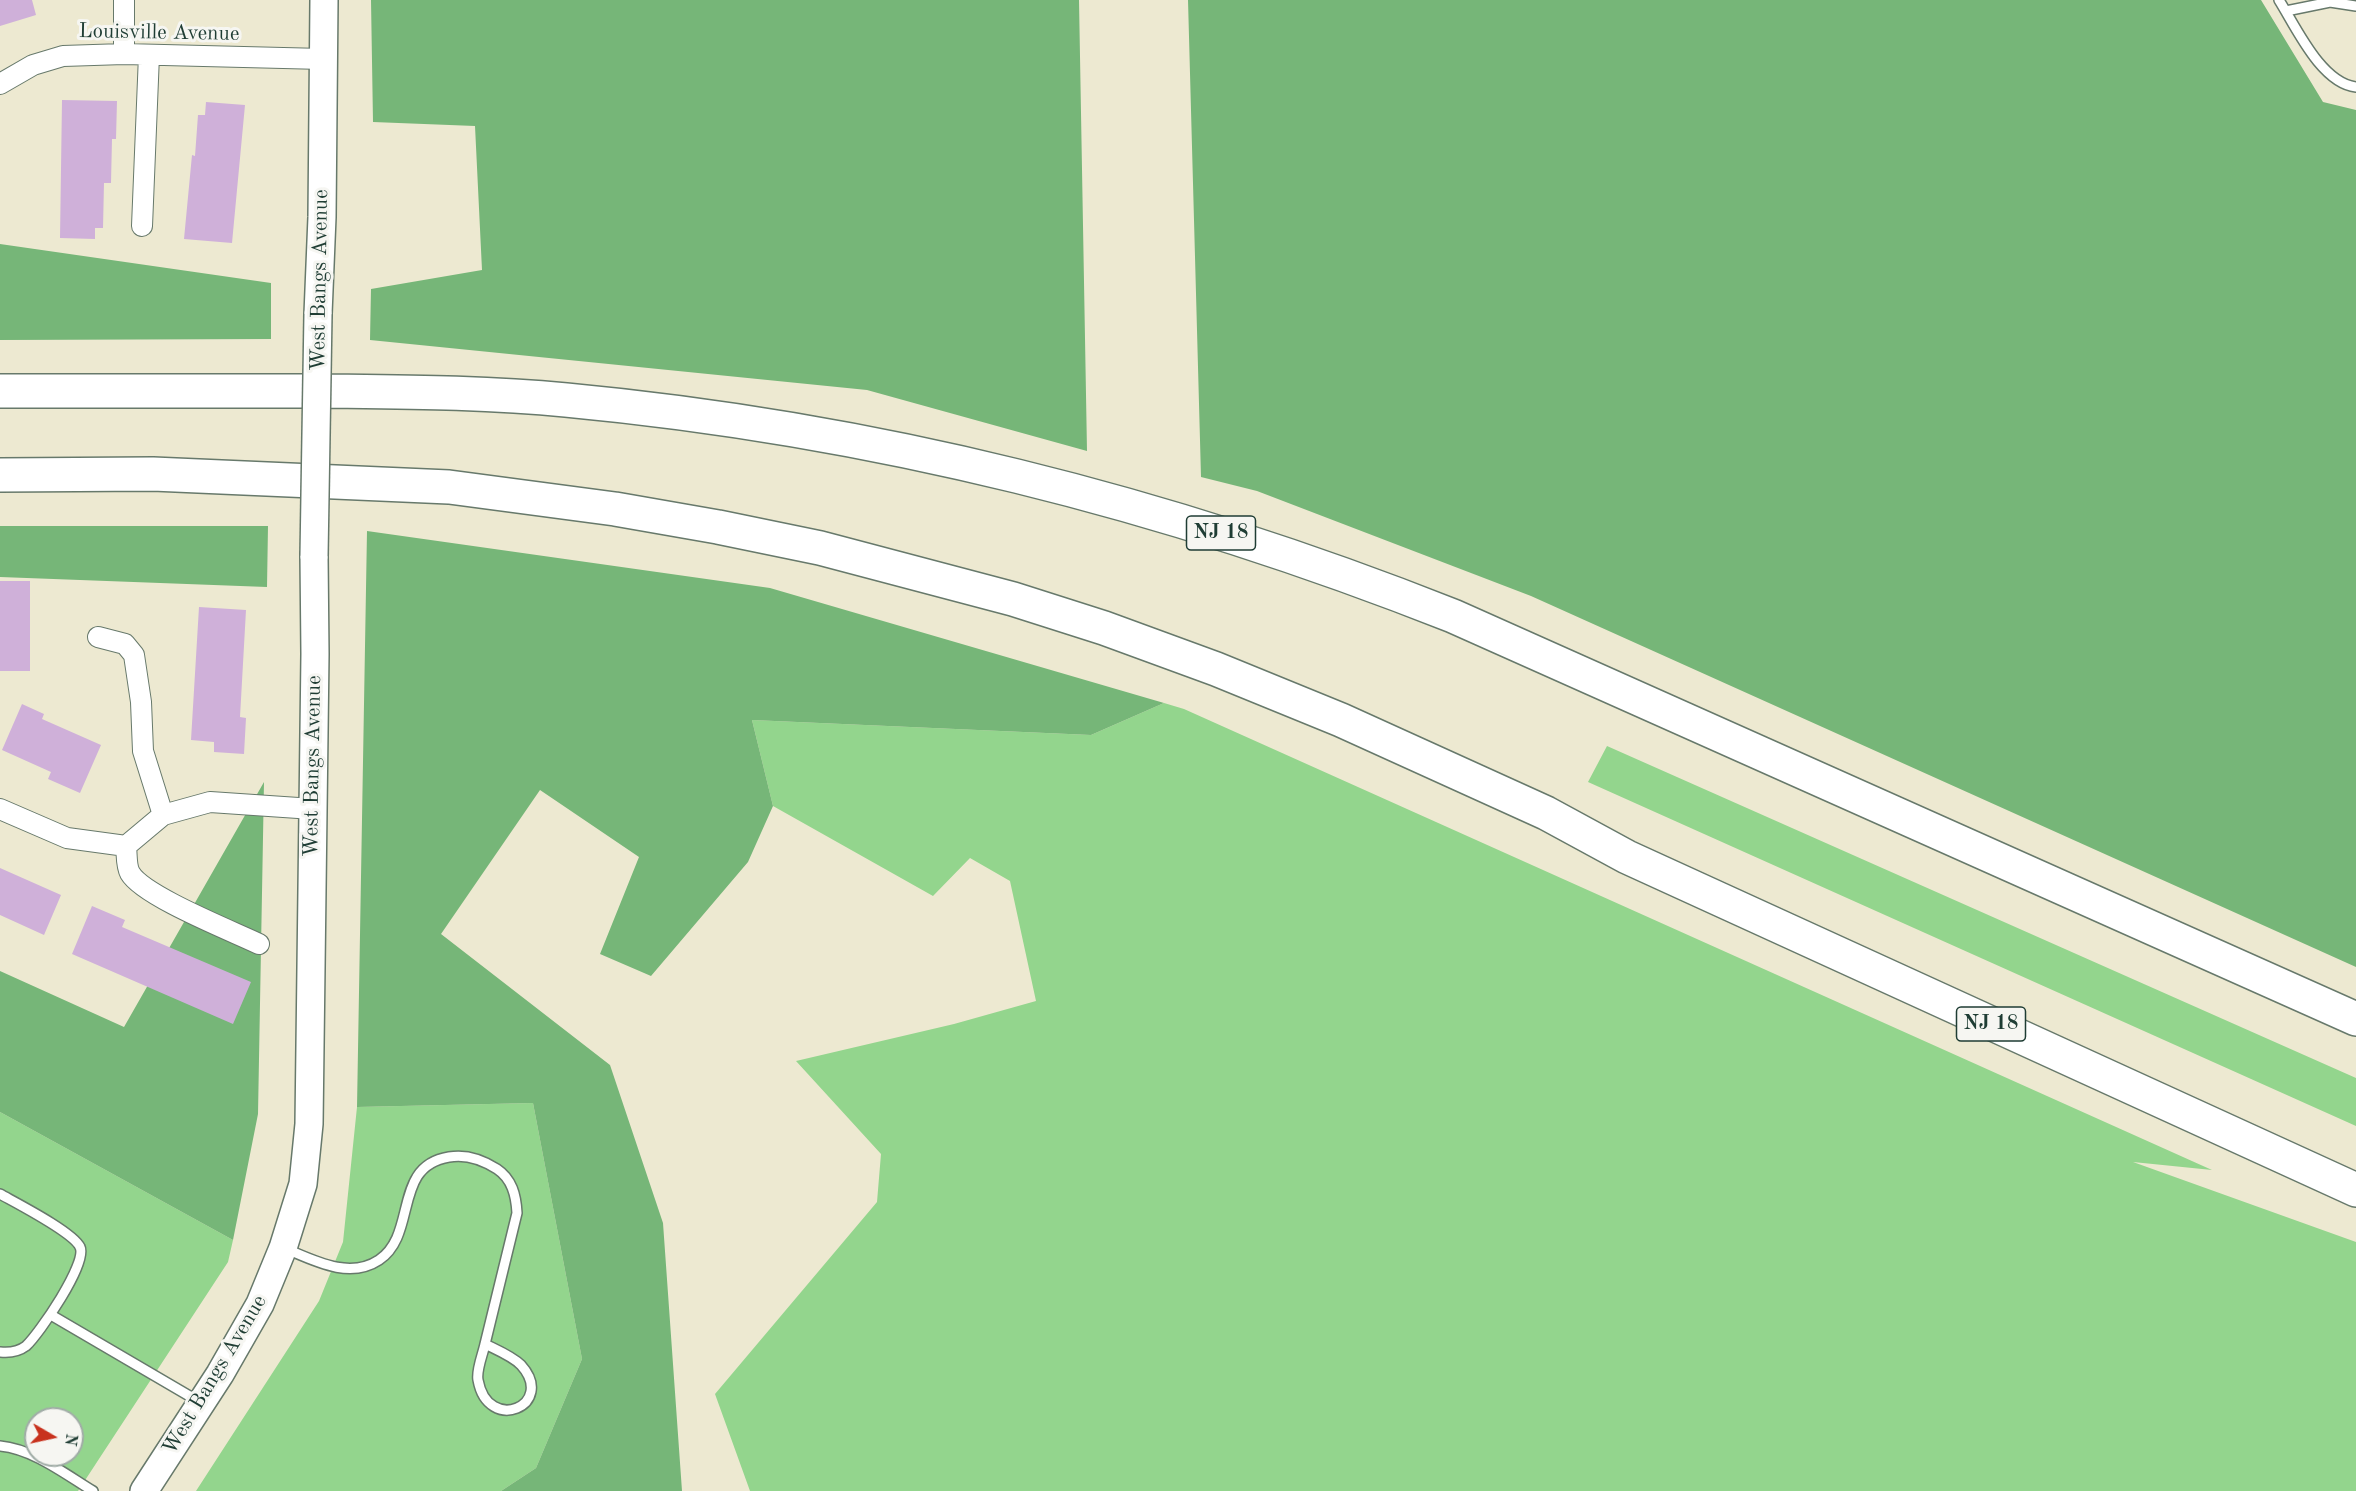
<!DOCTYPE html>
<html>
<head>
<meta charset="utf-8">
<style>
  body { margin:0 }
  #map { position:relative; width:2356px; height:1491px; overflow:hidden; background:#ede9d1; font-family:"Old Standard TT",serif }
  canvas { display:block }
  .north { position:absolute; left:24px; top:1407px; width:60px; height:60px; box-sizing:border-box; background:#f6f6f2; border:2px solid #a0aca6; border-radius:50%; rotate:99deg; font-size:16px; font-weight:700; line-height:24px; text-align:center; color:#1f3d34 }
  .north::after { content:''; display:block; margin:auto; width:21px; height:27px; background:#c8321e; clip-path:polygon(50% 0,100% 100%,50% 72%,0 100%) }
</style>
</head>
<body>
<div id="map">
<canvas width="2356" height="1491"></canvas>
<div class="north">N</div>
</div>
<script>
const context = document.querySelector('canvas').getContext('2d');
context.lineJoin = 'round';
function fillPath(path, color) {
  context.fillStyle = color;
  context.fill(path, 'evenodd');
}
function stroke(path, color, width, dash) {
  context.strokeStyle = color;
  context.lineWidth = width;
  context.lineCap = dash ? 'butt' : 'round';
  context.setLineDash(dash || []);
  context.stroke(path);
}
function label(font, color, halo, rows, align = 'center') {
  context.font = font + ' "Old Standard TT",serif';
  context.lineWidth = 6;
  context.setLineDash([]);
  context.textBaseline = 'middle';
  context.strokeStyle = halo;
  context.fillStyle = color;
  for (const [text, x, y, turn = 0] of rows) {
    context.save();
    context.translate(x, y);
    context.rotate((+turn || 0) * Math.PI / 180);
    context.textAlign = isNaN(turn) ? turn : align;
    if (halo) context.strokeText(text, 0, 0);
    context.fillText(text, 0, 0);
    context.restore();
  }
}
const green = new Path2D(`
  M1164 703 1184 709 2212 1170 2133 1162 2356 1242V1491H750L715 1394 877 1202 881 1154 796 1061 954 1024 1036 1001 1010 881 970 858 933 896 773 806 752 720 1091 735Z
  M1607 746 2356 1078V1126L1588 782Z
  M533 1103 582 1359 536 1468 501 1491H196L319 1301 343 1242 357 1107Z
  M0 1112 233 1240 228 1262 78 1491H0ZM36 1419H72V1455H36Z`);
const forest = new Path2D(`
  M371 0H1079L1087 451 867 390 370 340 371 289 482 270 475 126 373 122Z
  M1188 0H2261L2323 102 2356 110V967L1531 596 1257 491 1201 477Z
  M0 244 271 283V339L0 340Z
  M0 526H268L267 587 0 577Z
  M367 531 770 588 1164 703 1091 735 752 720 773 806 748 862 651 976 600 954 639 857 540 790 441 934 610 1065 663 1223 682 1491H501L536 1468 582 1359 533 1103 357 1107Z
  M264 782 258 1114 233 1240 0 1112V971L124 1027Z`);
const building = new Path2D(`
  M0 0H32L36 15 0 26Z
  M62 100 117 101 116 139H112L111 183H104L103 228H95V239L60 238Z
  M206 102 245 105 232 243 184 239 192 155 195 156 198 115H205Z
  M0 581H30V671H0Z
  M199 607 246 610 240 717 246 718 244 754 214 752V742L191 740Z
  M22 704 44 714 42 719 101 745 80 793 48 779 51 772 2 750Z
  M0 868 61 895 44 935 0 915Z
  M92 906 125 920 122 927 251 982 233 1024 72 954Z`);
const lane = new Path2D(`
  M2279 0C2296 27 2321 83 2356 87
  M2286 11 2330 2 2356 6
  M0 1194C16 1203 73 1232 80 1247 88 1263 39 1334 26 1346 18 1352 9 1353 0 1352
  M284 1248C313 1260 349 1280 379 1260 418 1234 392 1166 449 1157 466 1154 483 1160 497 1169 512 1179 516 1195 517 1213L485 1344
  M51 1315 198 1401
  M485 1344C497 1350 512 1356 521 1365 557 1405 488 1435 478 1380 476 1370 483 1354 485 1344Z
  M0 1446C33 1449 65 1474 93 1491`);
const street = new Path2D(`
  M124 54V0
  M0 84 33 65 63 56 124 54 323 59
  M142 226 149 55
  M98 637 125 644 134 655 141 702 143 751 163 815
  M0 809 67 838 126 846 163 815 210 802 313 809
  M126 846C127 854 126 866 130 873 143 896 232 931 259 944`);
const secondary = new Path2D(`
  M318 314 322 217 324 0
  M144 1491 220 1374 260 1304 283 1248 303 1184 309 1124 315 654 314 556`);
const highway = new Path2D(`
  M0 391C107 390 214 390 320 391 402 392 484 392 566 400 874 429 1165 502 1453 616L2356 1019
  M0 475 153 474 449 487 615 509 718 527 820 548 1013 599 1104 628 1216 669 1341 720 1546 813 1627 857 2356 1190`);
const secondaryBridge = new Path2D(`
  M314 556 318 314`);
const shields = [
  [1221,533,69],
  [1991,1024,69]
];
const shieldNames = [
  ["NJ 18",1221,533],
  ["NJ 18",1991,1024]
];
const streetNames = [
  ["Louisville Avenue",159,33,1],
  ["West Bangs Avenue",320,280,-89],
  ["West Bangs Avenue",313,766,-89],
  ["West Bangs Avenue",215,1375,-59]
];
fillPath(green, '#93d58d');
fillPath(forest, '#76b678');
fillPath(building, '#cfb0d9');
stroke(lane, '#67796b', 12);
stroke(street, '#67796b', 22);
stroke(secondary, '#67796b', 30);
stroke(highway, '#67796b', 36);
stroke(lane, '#fff', 9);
stroke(street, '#fff', 20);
stroke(secondary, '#fff', 27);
stroke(highway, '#fff', 33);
stroke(secondaryBridge, '#67796b', 30, []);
stroke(secondaryBridge, '#fff', 27);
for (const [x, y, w] of shields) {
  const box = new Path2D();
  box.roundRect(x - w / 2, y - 17, w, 34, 4.5);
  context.fillStyle = '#f6f6f2';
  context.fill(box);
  stroke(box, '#1f3d34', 1.5);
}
label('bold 20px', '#1f3d34', null, shieldNames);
label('21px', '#1f3d34', '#f6f6f2', streetNames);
</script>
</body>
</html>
